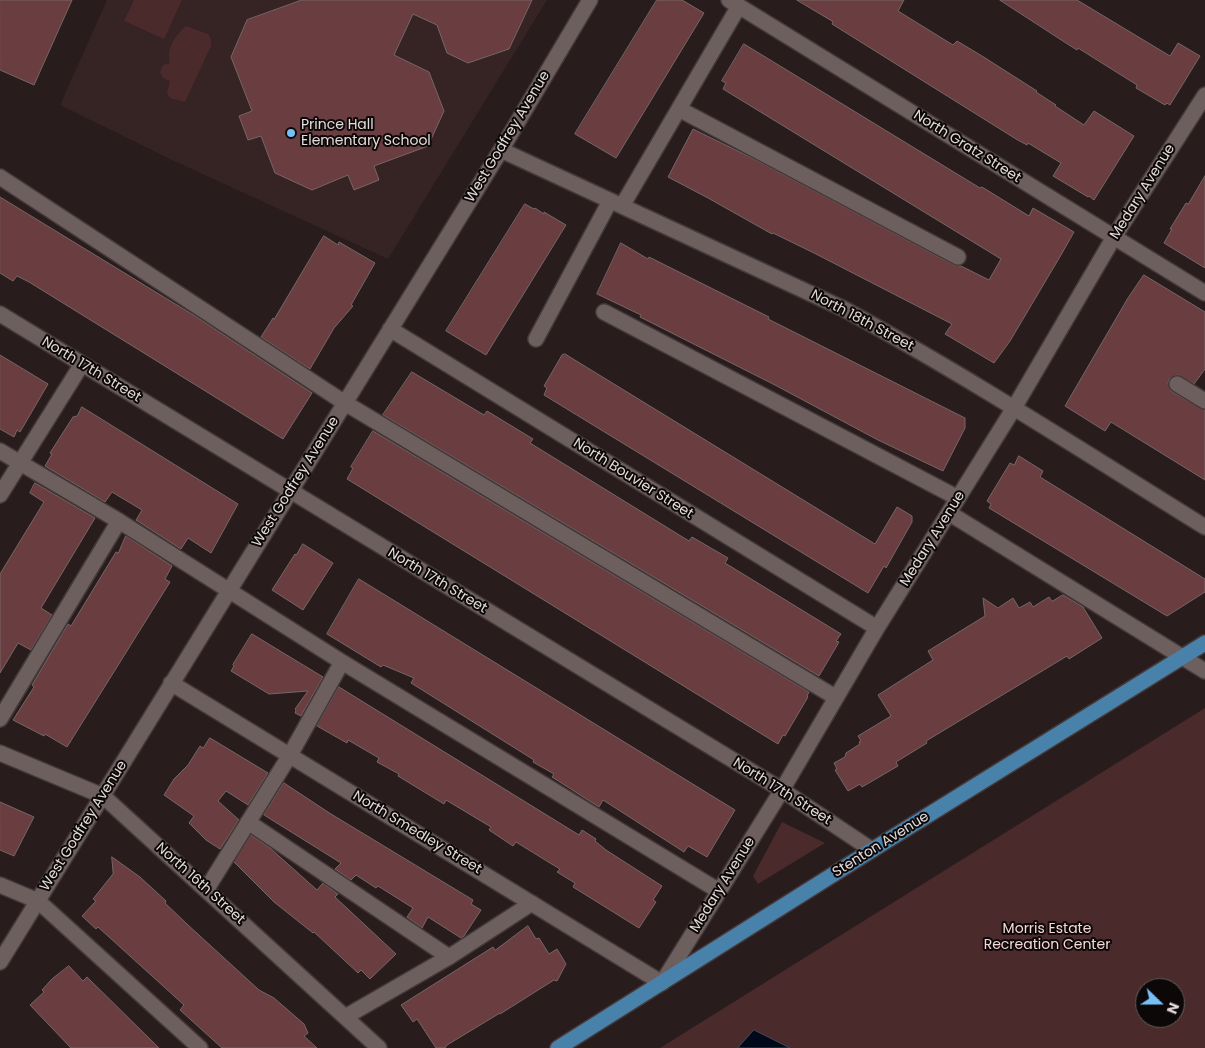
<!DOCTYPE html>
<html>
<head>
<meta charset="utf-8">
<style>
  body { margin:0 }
  #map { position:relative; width:1205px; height:1048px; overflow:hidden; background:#281c1c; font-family:Poppins,sans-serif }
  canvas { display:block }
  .north { position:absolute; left:1135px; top:978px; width:50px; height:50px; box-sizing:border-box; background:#0d0808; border:1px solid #635c5c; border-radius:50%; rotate:112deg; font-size:14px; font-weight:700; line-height:20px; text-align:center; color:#e4dbdb }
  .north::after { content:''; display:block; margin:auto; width:18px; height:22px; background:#76c0f7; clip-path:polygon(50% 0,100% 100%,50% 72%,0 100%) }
</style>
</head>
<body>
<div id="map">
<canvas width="1205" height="1048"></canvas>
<div class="north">N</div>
</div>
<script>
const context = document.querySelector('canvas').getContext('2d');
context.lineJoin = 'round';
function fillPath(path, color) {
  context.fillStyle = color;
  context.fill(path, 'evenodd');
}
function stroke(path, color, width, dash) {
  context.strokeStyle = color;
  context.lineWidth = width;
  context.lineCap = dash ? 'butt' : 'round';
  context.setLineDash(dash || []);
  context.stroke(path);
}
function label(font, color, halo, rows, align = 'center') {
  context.font = font + ' Poppins,sans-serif';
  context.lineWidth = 4;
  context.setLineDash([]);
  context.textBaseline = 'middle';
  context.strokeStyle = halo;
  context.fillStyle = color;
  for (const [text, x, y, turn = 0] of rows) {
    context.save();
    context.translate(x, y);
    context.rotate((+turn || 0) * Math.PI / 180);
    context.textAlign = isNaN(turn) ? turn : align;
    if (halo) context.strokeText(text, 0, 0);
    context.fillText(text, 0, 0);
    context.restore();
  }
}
const built = new Path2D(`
  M107 0H547L388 259 172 160 60 105Z`);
const green = new Path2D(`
  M134 0H182L164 39 124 21Z
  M186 26 208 34 211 39V46L185 102 170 98 167 93 170 81 163 78 160 72 163 65 170 63C166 48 175 36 186 26Z
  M1205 708V1048H660ZM1145 988H1175V1018H1145Z
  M782 822 825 843 758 884 753 876Z`);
const water = new Path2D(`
  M754 1030 790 1048H738Z`);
const building = new Path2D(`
  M0 0H72L34 85 0 70Z
  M302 0H532L509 49 468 63 447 53 437 25 413 14 394 55 429 72 444 111 428 146 374 166 379 180 354 190 348 175 312 190 275 173 261 136 248 140 239 116 252 111 231 57 247 20Z
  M657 0H682L704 13 616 158 575 134Z
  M797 0H904L898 11 953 45 957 41 982 56 1037 91 1036 92 1056 105 1055 106 1084 125 1094 111 1134 136 1094 200 1089 196 1088 197 1053 176 1061 163 1028 143 1027 145 1016 139 832 24 833 22Z
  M1000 0H1077L1170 56 1178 43 1200 56 1170 105 1167 103 1165 105 1136 88 1137 85 1078 48 1077 50 1069 45Z
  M744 44 980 188 982 187 1029 216 1033 208 1074 232 1061 255 1010 341 994 363 945 334 952 324 814 253 773 233 772 234 708 198 668 177 693 129 758 161 954 265 961 266 989 280 1001 259 723 89 726 83 722 81Z
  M1205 176V268L1164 243 1172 229H1170L1186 203 1188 204Z
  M0 197 195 316 312 393 283 439 29 282 17 276 13 281 0 273Z
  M525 204 534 209 535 208 544 214V212L566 225 486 355 446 331Z
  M324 236 338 245 339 242 375 263 351 305 353 306 334 328 310 369 261 337 273 318 274 319Z
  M621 243 648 259 649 257 769 317 768 319 965 418V428L943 471 878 440 773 384 640 317 641 315 597 294Z
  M1144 275 1205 312V369L1194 384 1177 375 1169 379 1168 384 1172 392 1205 410V480L1111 422 1105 431 1065 406 1128 298Z
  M565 354 875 544 897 507 912 516V522L886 568 884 566 868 593 544 395 547 388 544 386 562 355Z
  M0 355 48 384 20 432 17 430 14 437 0 429Z
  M412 372 484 415 487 411 533 439 530 443 689 541 692 537 728 558 725 563 841 634 836 641 839 642 819 676 383 415Z
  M82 407 238 504 211 553 188 538 181 549 136 520 142 510 112 492 105 502 45 466 52 454 50 453 73 417 77 416Z
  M373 431 809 692 807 696 808 697 785 736 783 735 778 744 347 479 353 468 351 467Z
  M1019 456 1043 471 1040 477 1205 579V592L1167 616 989 508 991 504 987 501 1010 463 1014 465Z
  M35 483 95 518 41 608 52 615 31 650 18 643 0 673V574L44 502 30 493Z
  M126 536 172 566 165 579 170 582 67 747 45 734 44 736 13 720 34 687 32 685 68 624 71 626 116 552 118 553Z
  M303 544 333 563 303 610 272 590 295 554 296 555Z
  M359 579 735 810 707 857 688 846 684 852 603 800 599 807 552 777 554 774 533 762 534 760 411 683 414 678 383 665 381 667 327 634Z
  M1063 595 1083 607 1102 638 1069 659 1067 656 926 741 927 743 896 762 898 766 862 787 860 784 848 791 835 770 837 769 834 763 845 757 846 753 860 744 859 742 861 741 858 736 891 716 878 695 933 660 928 651 985 616 983 598 998 608 1013 598 1019 608 1030 602 1033 607 1049 597 1052 601Z
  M252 634 323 677 301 716 295 713 296 710 295 709 308 691 269 694 231 671 234 666 233 665Z
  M339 687 579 835 582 830 596 839 595 841 606 850 662 886 653 900 656 902 639 928 573 887 575 883 557 872 560 869 550 863 516 842 513 846 489 830 491 827 446 800 444 804 398 776 399 774 377 762 379 758 348 740 347 743 317 726Z
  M210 738 268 773 248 805 226 791 218 801 239 820 220 849 206 840 189 823 194 816 164 795 174 779 188 765 200 746 203 748Z
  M284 783 331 814 473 900 471 904 481 910 464 936 461 938 428 917 422 928 407 917 413 908 378 886 376 888 356 875 351 880 335 869 341 863 264 815Z
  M0 802 34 817 14 856 0 850Z
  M251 835 270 848 317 890 323 883 336 893 338 894 335 897 396 954 370 979 361 970 358 973 314 932 313 933 274 902 234 862Z
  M112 857 140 877 166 901 165 903 188 925 259 990 274 998 304 1024 308 1033 304 1036 317 1048H222L180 1010 184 1005 98 927 96 929 82 916 96 901 93 899 113 874Z
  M528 926 536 939 539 938 549 954 557 949 566 964 557 981 554 980 500 1014V1013L447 1045 445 1048H436L417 1019 413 1022 401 1005 493 947 495 950Z
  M69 966 83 981 87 977 159 1048H71L30 1005 44 992 42 990 52 979Z`);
const minor = new Path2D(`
  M729 0 1205 293
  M679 109 958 257
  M501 150 844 309C967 376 1086 453 1205 527
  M0 177 345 403 835 697
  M622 206 739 6
  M604 312 958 498
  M0 314 782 790 872 850
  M390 329 877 628
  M536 339 610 201
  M1177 384 1205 401
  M0 451 119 521 342 662 719 891
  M0 495 82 364
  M949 513 1205 671
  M171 683 662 983 782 790 877 628 1014 408 1114 237 1205 95
  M0 719 119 521
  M0 753 103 796 379 1048
  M248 822 449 957 532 903
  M0 885 38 901 200 1048
  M206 890 290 755 342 662
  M0 962 501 150 590 0
  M345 1017 449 957`);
const major = new Path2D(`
  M558 1048 872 850 1205 643`);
const markers = [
  [291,133,5,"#76c0f7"]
];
const poiNames = [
  ["Prince Hall",301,125],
  ["Elementary School",301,141]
];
const streetNames = [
  ["West Godfrey Avenue",508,137,-59],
  ["North Gratz Street",967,147,32],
  ["Medary Avenue",1143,192,-58],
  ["North 18th Street",862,321,28],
  ["North 17th Street",91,370,31],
  ["North Bouvier Street",633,479,32],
  ["West Godfrey Avenue",296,482,-58],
  ["Medary Avenue",933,539,-58],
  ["North 17th Street",437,581,31],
  ["North 17th Street",782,792,32],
  ["West Godfrey Avenue",84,826,-58],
  ["North Smedley Street",417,833,31],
  ["Stenton Avenue",881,845,-32],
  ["North 16th Street",200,884,42],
  ["Medary Avenue",723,885,-58]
];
const parkNames = [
  ["Morris Estate",1047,929],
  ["Recreation Center",1047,945]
];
fillPath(built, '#362324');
fillPath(green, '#4a2a2b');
fillPath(water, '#00091a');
stroke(water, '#444854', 1);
fillPath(building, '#6a3e40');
stroke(building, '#766666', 1);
stroke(minor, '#44393a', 18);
stroke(major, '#44393a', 18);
stroke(minor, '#6e5f5f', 15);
stroke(major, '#4881aa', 15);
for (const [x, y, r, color] of markers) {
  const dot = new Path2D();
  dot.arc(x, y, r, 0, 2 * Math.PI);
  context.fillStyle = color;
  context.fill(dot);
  stroke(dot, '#0d0808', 2);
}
label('14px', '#e4dbdb', '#0d0808', poiNames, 'left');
label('14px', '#e4dbdb', '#0d0808', streetNames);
label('14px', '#f8d8d8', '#0d0808', parkNames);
</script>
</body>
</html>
